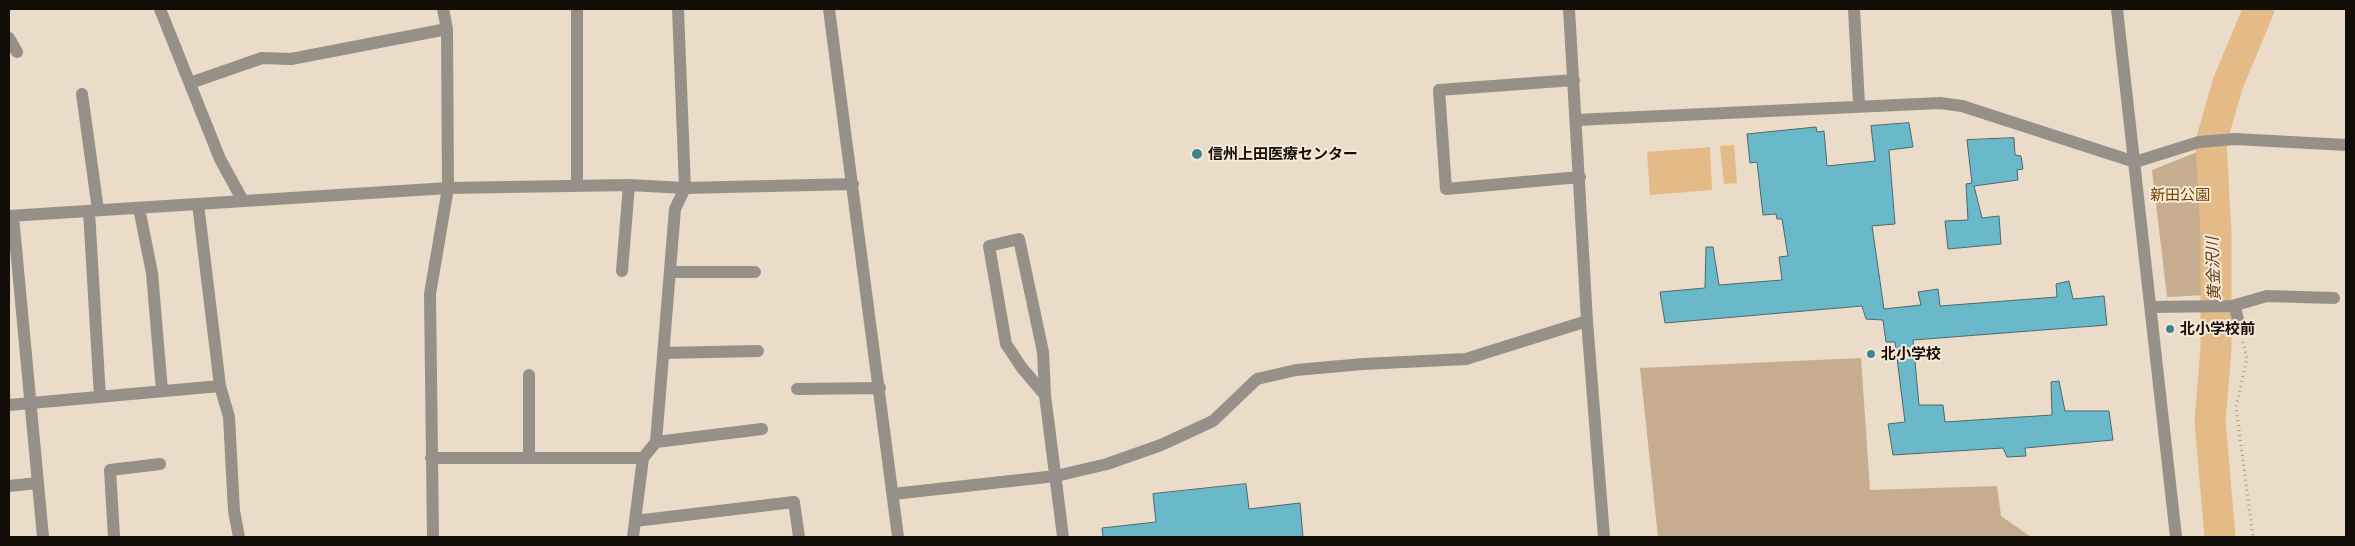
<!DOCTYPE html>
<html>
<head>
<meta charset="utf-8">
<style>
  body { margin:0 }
  #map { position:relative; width:2355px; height:546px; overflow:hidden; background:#ebdbc9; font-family:Inter,sans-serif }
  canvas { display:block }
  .frame { position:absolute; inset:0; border:10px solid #120d07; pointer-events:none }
</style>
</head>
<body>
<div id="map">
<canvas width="2355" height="546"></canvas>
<div class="frame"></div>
</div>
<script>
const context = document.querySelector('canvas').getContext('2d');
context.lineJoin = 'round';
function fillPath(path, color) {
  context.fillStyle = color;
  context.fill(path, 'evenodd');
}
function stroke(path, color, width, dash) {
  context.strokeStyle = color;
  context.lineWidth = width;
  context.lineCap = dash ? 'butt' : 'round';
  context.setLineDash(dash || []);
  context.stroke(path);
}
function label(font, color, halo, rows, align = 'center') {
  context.font = font + ' Inter,"Noto Sans JP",sans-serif';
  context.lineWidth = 4;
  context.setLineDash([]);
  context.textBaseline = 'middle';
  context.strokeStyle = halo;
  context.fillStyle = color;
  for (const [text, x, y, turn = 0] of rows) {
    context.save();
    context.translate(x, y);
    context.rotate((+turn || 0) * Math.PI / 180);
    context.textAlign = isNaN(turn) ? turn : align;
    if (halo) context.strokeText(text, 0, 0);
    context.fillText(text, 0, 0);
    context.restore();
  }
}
const green = new Path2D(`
  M2205 149 2207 295 2167 297 2152 170Z
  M1861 358 1870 490 1997 486 2001 516 2031 537H1658L1640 368Z`);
const water = new Path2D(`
  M1734 145 1737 183 1724 184 1720 146Z
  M1710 147 1712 190 1650 195 1647 152Z`);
const river = new Path2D(`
  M2220 537 2210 421 2216 349V233L2211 142 2228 83 2259 9`);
const building = new Path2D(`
  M1909 123 1913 147 1889 150 1895 224 1872 226 1884 309 1921 305 1918 292 1938 289 1940 306 2057 297 2056 284 2069 281 2073 299 2104 296 2107 325 1913 340 1919 405H1943L1945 422 2052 415 2051 382 2059 381 2065 411H2109L2113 440 2025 448 2026 456 2007 457 2003 448 1893 455 1888 424 1905 422 1895 342H1886L1883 320 1866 319 1862 306 1665 323 1660 292 1705 288 1706 247H1713L1719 285 1782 280 1779 257 1788 256 1782 219H1777L1776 214 1763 215 1757 162 1750 163 1747 134 1816 127 1817 132 1824 131 1827 166 1875 161 1871 126Z
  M2014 138 2015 155 2021 156 2023 169 2017 170 2018 180 1974 186 1982 218 1999 216 2001 244 1948 249 1945 221 1968 220 1966 184 1972 183 1967 140Z
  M1246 484 1249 509 1300 503 1303 537H1103L1102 528 1156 522 1153 494Z`);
const path = new Path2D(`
  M2243 342 2247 358 2236 407 2253 537`);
const minor = new Path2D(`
  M160 9 220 159 243 201
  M577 9V185
  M829 9 898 537
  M1569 9 1587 321 1604 537
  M1854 9 1859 105
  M2117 9 2176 537
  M9 38 17 52
  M1574 80 1439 90 1446 189 1580 177
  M190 83 262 58 291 59 447 29
  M82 94 98 210
  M1576 120 1940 103 1962 106 2135 162 2199 142 2235 139 2346 145
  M198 204 220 386 229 417 234 511 239 537
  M139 208 152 273 162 391
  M89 211 100 397
  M9 216 448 188 629 185 685 188 853 184
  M13 216 43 537
  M1019 239 1043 352 1045 395 1022 368 1006 344 989 246Z
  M622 271 629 185
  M670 272H755
  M2235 306 2240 330
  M2151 307 2232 306 2267 296 2334 298
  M663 353 758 351
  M529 375V458
  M797 389 880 388
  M1045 395 1063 537
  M9 405 220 386
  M656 442 675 209 685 188 678 9
  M431 458H643
  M9 486 38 483
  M893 494 1056 476 1107 464 1161 445 1213 421 1257 379 1296 370 1363 364 1466 359 1587 321
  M635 521 794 502 799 537
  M114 537 110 470 160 464
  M433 537 430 294 448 188 447 29 443 9
  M633 537 643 458 656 442 762 429`);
const markers = [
  [1197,154,6,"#408492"],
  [2170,329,5,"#408492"],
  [1871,354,5,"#408492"]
];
const poiNames = [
  ["信州上田医療センター",1208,154],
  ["北小学校前",2180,329],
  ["北小学校",1881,354]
];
const parkNames = [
  ["新田公園",2180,195]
];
const waterNames = [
  ["黄金沢川",2214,269,-92]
];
fillPath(green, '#c6ad90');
fillPath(water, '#e4ba87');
stroke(river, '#e4ba87', 31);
fillPath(building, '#6ab9ca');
stroke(building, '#4e676c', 1);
stroke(path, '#a5998a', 3, [1, 4]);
stroke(minor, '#969088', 12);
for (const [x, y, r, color] of markers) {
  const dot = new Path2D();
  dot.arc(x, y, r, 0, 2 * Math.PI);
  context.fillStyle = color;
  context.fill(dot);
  stroke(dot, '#f8e8d6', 2);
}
label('bold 15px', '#120d07', '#f8e8d6', poiNames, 'left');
label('15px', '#6e4605', '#f8e8d6', parkNames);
label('italic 16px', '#5c3f18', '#f8e8d6', waterNames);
</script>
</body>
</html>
